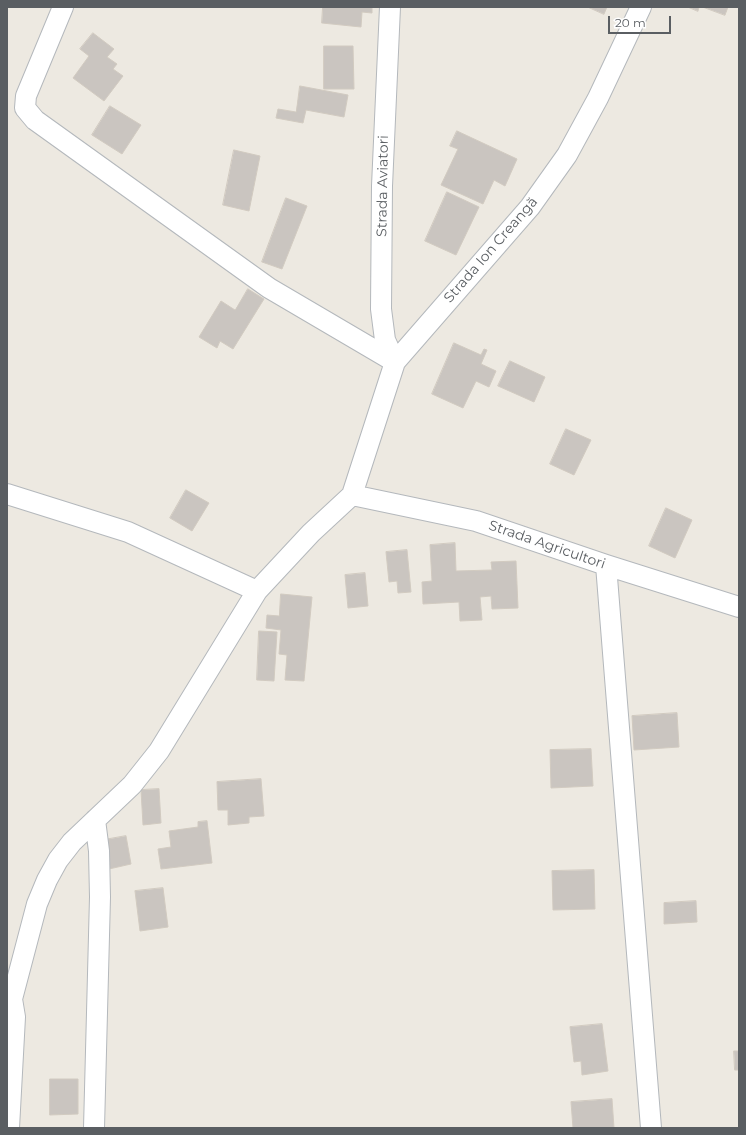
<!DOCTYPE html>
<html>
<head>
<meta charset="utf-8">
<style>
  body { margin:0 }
  #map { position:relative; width:746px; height:1135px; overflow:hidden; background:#ede9e1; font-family:Montserrat,sans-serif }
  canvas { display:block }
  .frame { position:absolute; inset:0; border:8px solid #5a5e62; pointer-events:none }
  .scale { position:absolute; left:608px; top:16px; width:63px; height:18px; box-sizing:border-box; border:2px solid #5a5e62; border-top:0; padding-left:5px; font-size:12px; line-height:14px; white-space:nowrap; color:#5a5e62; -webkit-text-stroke:3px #fff; paint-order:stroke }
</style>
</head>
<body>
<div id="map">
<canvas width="746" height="1135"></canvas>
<div class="frame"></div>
<div class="scale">20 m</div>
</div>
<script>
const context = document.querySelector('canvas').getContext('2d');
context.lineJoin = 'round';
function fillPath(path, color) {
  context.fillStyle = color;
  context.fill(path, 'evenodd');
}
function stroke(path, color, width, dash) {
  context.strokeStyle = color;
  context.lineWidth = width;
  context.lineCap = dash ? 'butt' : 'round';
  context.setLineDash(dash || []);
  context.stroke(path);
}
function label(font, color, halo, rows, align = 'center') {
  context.font = font + ' Montserrat,sans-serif';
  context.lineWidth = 4;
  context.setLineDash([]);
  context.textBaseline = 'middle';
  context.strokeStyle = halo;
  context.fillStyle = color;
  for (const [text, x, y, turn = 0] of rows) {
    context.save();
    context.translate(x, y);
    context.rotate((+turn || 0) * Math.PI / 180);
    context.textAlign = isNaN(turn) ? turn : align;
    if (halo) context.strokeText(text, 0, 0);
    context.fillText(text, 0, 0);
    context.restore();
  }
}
const building = new Path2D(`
  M323 7H372V13L362 12 361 27 322 23Z
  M588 7H607L604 14Z
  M688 7H699L698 11Z
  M703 7H728L725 15Z
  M93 33 114 49 107 57 117 64 113 69 123 76 104 101 73 78 89 56 80 49Z
  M324 46H353L354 89H324Z
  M300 86 348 95 344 117 306 110 303 123 276 118 278 109 296 112Z
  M110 106 141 125 122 154 92 135Z
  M457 131 517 159 505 186 494 180 483 204 441 185 458 149 450 146Z
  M234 150 260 156 249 211 223 205Z
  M447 192 479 207 456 255 425 241Z
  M286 198 307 206 282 269 262 262Z
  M248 289 264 299 233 349 220 341 217 348 199 337 221 301 235 310Z
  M454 343 481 355 484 349 487 350 481 364 496 371 489 387 476 381 463 408 432 394Z
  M510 361 545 377 534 402 498 386Z
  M566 429 591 440 574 475 550 464Z
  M186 490 209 503 192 531 170 518Z
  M666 508 692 520 675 558 649 546Z
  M455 543 456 571 492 570 491 562 516 561 518 608 492 609 491 596 480 597 482 620 460 621 459 602 423 604 422 582 432 581 430 545Z
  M407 550 411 592 398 593 397 581 389 582 386 552Z
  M365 573 368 606 348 608 345 575Z
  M281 594 312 597 304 681 285 680 287 655 279 654 281 630 266 628 267 615 279 616Z
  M259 631 277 632 274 681 257 680Z
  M677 713 679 747 634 750 632 716Z
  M591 749 593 786 551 788 550 750Z
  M261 779 264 816 249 817V823L228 825V810H218L217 782Z
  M159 789 161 823 143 825 141 790Z
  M207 821 212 863 161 869 158 849 171 847 169 831 198 827V822Z
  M126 836 131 864 109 869 104 840Z
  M594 870 595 909 553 910 552 871Z
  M163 888 168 927 140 931 135 891Z
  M696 901 697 922 664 924V903Z
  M602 1024 608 1071 582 1075 581 1061 574 1062 570 1027Z
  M734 1051H739V1070H735Z
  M50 1079H78V1114L50 1115Z
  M612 1099 614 1128H573L571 1102Z`);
const minor = new Path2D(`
  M63 7 26 96 25 108 35 120 269 288 395 362
  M390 7 382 186 381 309 385 340 395 362
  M7 494 128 532 257 591
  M352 495 476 521 606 565 739 607
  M606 565 651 1128
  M7 999H12L37 904 47 880 58 860 72 842 132 785 159 751 257 591 311 533 352 495 395 362 530 207 567 155 598 98 641 7
  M9 1128 15 1017 12 999
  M94 1128 100 897 99 851 95 820`);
const streetNames = [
  ["Strada Aviatori",383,186,-89],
  ["Strada Ion Creangă",491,250,-49],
  ["Strada Agricultori",547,545,19]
];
fillPath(building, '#cac5c0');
stroke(building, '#d1cac0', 1);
stroke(minor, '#b4b8bc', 22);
stroke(minor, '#fff', 20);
label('14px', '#5a5e62', '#fff', streetNames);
</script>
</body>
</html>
